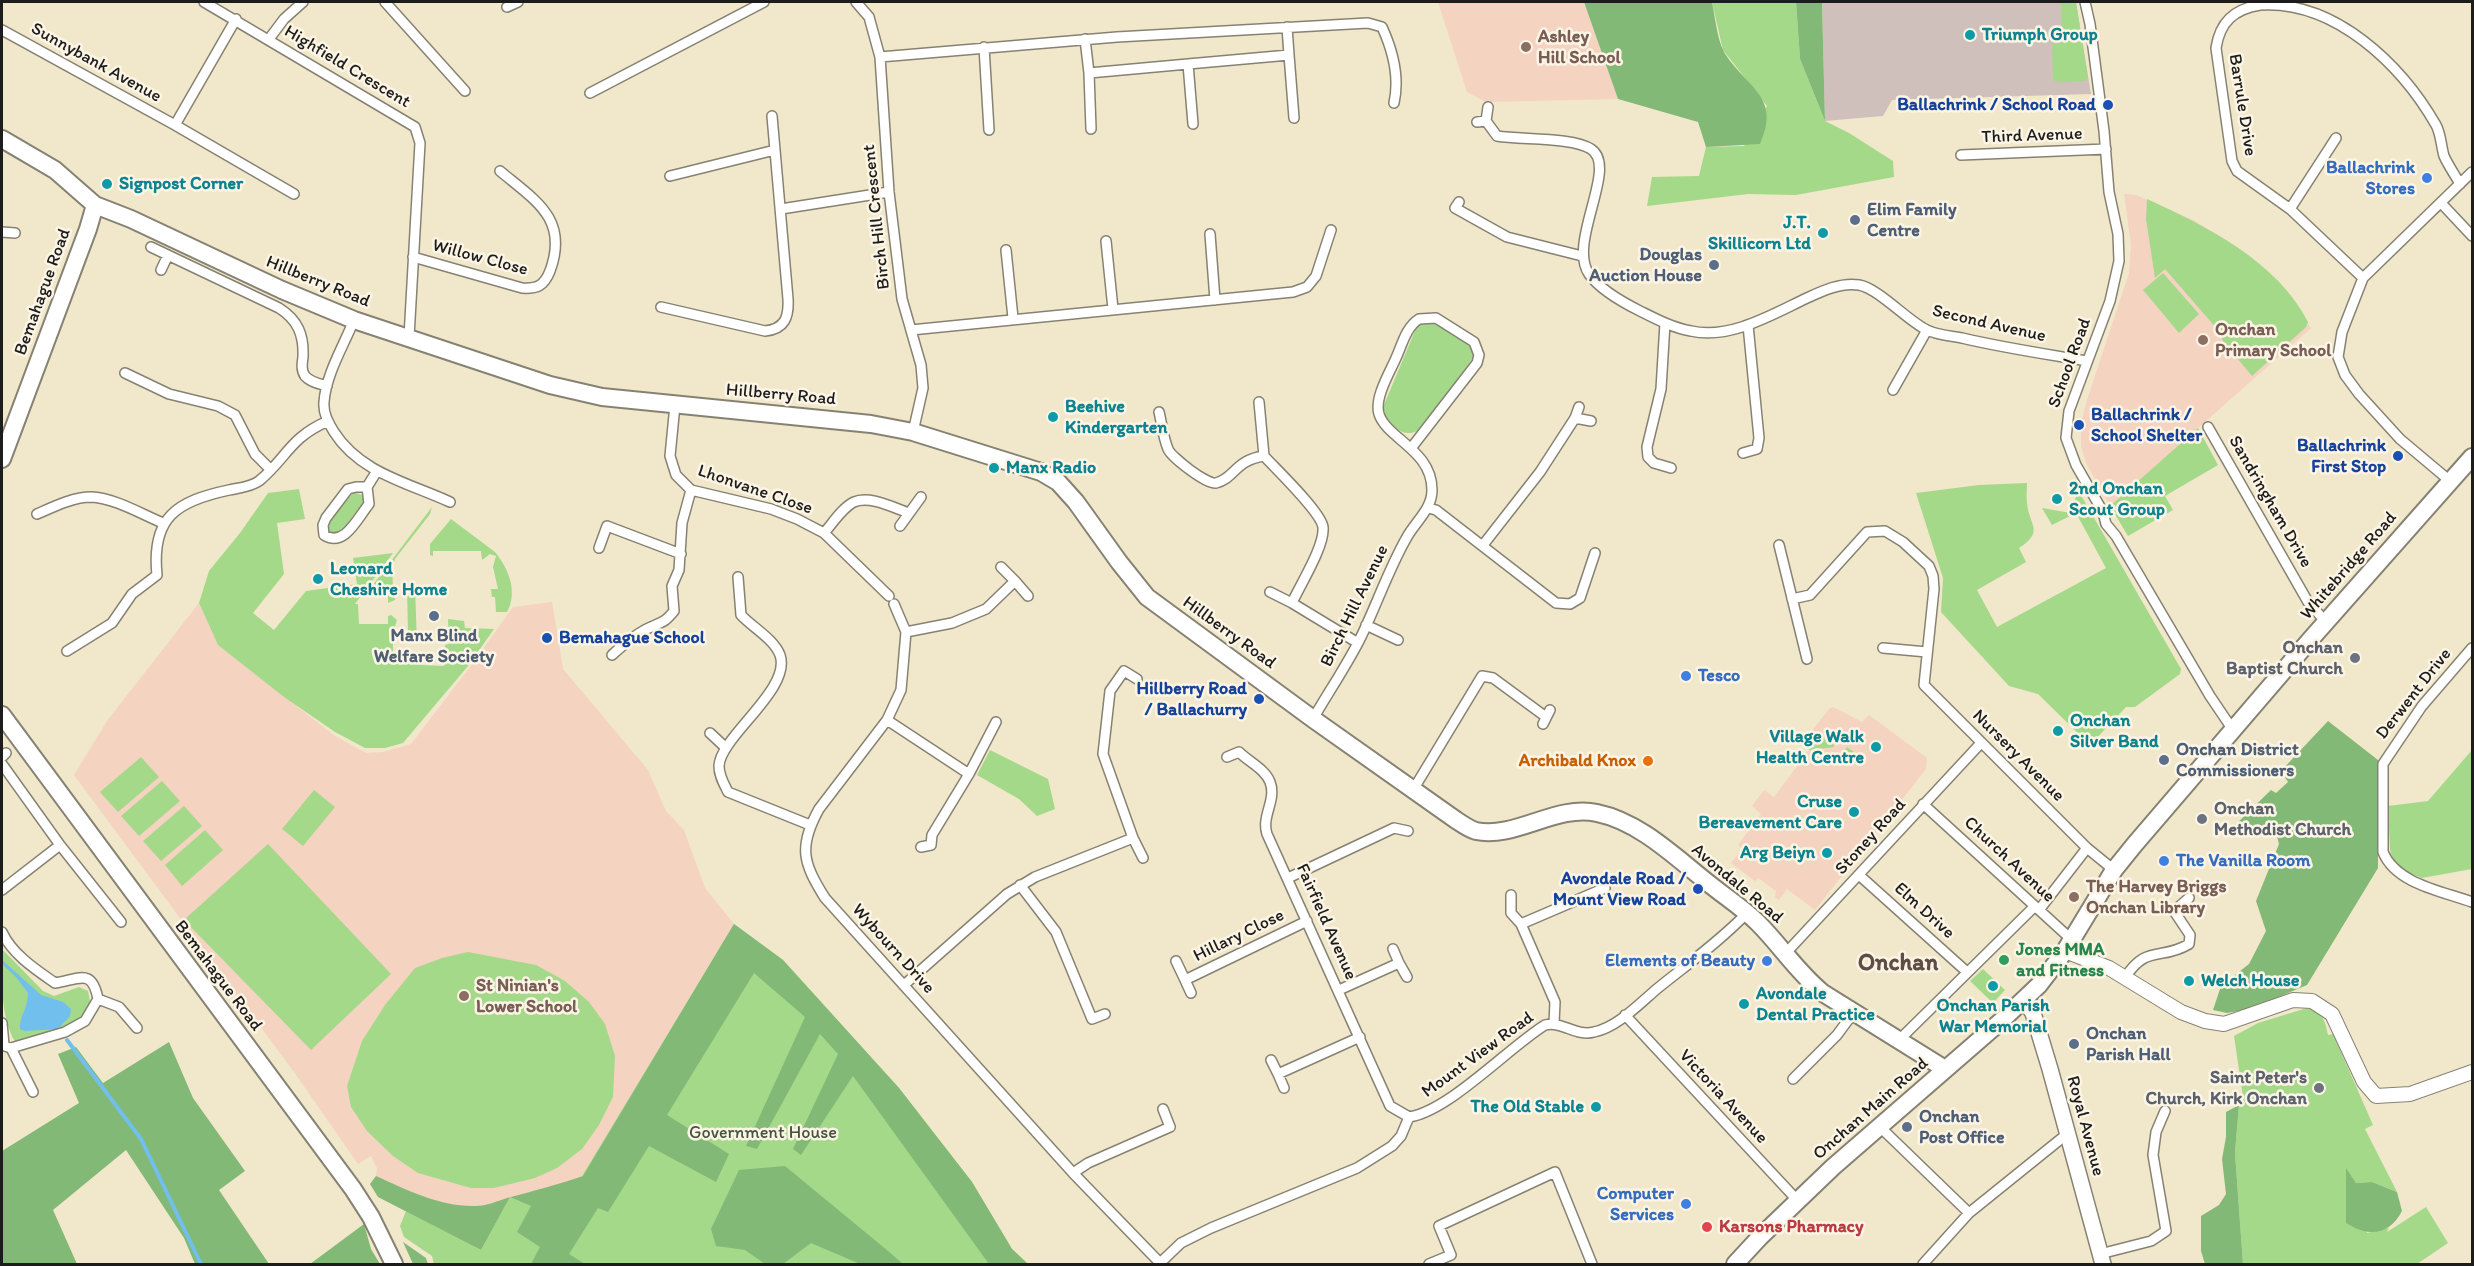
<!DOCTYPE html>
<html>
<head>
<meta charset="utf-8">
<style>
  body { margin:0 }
  #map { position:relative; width:2474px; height:1266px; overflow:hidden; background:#f1e7ca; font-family:Itim,sans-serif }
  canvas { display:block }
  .frame { position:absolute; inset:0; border:3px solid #1c1c1c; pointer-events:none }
</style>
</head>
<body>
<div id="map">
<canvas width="2474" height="1266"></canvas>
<div class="frame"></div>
</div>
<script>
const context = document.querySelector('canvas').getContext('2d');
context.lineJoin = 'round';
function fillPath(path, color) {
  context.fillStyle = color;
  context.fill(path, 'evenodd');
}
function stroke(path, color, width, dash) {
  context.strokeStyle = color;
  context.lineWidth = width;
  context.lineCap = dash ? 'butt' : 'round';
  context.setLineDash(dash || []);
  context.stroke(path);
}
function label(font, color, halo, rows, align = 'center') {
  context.font = font + ' Itim,sans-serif';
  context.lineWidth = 5;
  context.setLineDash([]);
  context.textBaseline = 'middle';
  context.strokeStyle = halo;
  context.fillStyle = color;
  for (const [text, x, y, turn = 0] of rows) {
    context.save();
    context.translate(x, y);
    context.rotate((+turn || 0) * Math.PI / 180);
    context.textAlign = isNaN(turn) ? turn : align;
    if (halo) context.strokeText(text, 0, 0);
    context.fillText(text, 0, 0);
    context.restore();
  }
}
const built = new Path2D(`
  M1438 2H1584L1618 99 1486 102 1467 92Z
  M2124 194 2136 195 2195 221 2260 265 2285 290 2311 328 2110 506 2086 463 2081 446V423L2087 400 2129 273 2131 245Z
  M552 602 563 669 648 770 666 811 684 830 705 888 734 924 558 1217 481 1250 378 1197 370 1184 376 1176 377 1168 371 1156 358 1164 294 1072 74 775 107 721 199 603 218 645 335 736 366 753 383 752 411 744 470 667 513 607Z
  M1833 707 1862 722 1869 715 1927 758 1926 769 1815 910 1787 889 1779 900 1775 897 1776 891 1758 878 1755 881 1731 863 1742 849 1738 845 1761 814 1752 806 1764 790 1774 797 1809 750 1807 737 1829 709Z`);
const industrial = new Path2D(`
  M1822 2H2076L2091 94 1892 100 1883 116 1825 121Z`);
const green = new Path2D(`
  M1712 2H1796L1800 59 1825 121 1849 133 1893 161 1894 177 1796 195 1748 194 1647 206 1652 177 1699 176 1706 147 1744 146 1767 106 1723 50Z
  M2061 2H2076L2088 78 2084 81 2056 82 2053 79 2052 44 2062 43Z
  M2147 199C2206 226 2277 261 2308 322L2306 327 2252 376 2223 341 2217 329 2165 269 2155 278 2146 219Z
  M2163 273 2199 314 2179 333 2143 290Z
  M1424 322C1443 324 1463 337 1474 352L1472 359C1461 375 1431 424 1417 431 1409 435 1401 433 1395 427 1389 421 1385 416 1383 407L1417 326Z
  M2198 428 2218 465 2165 496 2173 510 2128 536 2110 506Z
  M2027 483C2027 490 2026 496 2027 503 2029 526 2045 531 2019 548L2026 562 1977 590 1997 627 2106 568 2076 513 2052 525 2042 508 2071 513 2078 490 2181 669 2180 674 2135 707H2126L2090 745 2038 694 2009 686 1941 612 1943 578 1916 493 1979 485Z
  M299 489 305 519 277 523 284 574 253 613 274 630 306 591 357 584 353 558 393 553 355 604H358L359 624H388V616L391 615 397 620 393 633V654H421L422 665 444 666 445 645 449 644 448 619 464 621 465 628 494 629 468 666 403 743 385 748H365L335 732 284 697 218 645 199 603 209 571 240 533 268 493Z
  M354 492 362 495 364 501 340 534 333 535 328 532 326 524Z
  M432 507 430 514 395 559 392 570 393 586H396L395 600 388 603V595L366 594Z
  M451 519 495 552C509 569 518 592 507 612H496L495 597H492L491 589H498L493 567 496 556 490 554 482 560 481 551H433V556L430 555V544Z
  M407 586H415L417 644 408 634Z
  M1827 736 1833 741 1834 747 1809 750 1808 742 1824 740Z
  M1847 747 1864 759 1862 762 1852 758 1845 759 1844 751Z
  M990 750 1048 779 1055 809 1037 816 1019 799 977 775Z
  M2472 750V869L2422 878 2403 871 2393 860 2390 850 2388 806 2428 801Z
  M141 757 159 777 118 812 100 792Z
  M162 781 180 801 139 836 121 816Z
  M314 790 335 807 303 846 282 829Z
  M184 806 202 826 161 861 143 841Z
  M205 830 223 850 182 886 165 865Z
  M268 844 391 974 311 1050 184 920Z
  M734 924 783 960 899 1088 972 1182 1012 1249 1028 1264H434L432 1256 404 1237 400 1226 406 1211 481 1250 510 1197 558 1216Z
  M2 949 43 991 54 996 79 987 88 991 91 1006 83 1019 42 1038 27 1037 15 1042C0 1015 2 980 2 949Z
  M468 952 536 965 565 981 589 1002 605 1024 615 1056 613 1097 599 1125 582 1149 557 1168 535 1178 494 1188H471L418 1173 393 1156 367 1131 351 1107 347 1086 362 1041 385 1005 415 968 442 958Z
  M1983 969 2005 990 1993 1003 1970 981Z
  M2307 1008C2323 1011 2325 1021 2328 1035L2333 1034 2373 1125 2365 1129 2397 1192 2372 1182 2356 1183 2346 1169 2367 1233 2389 1228 2387 1232 2426 1207 2448 1243 2417 1264H2243L2235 1153 2239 1105 2243 1097 2234 1036 2258 1023Z`);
const forest = new Path2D(`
  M1584 2H1712C1715 17 1717 38 1724 52 1746 88 1782 96 1760 144L1706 147 1698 122 1618 99Z
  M1796 2H1822L1825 121 1800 59Z
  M2328 721 2378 760V868L2307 985 2250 1009 2227 1013 2213 1010 2221 986 2249 964 2266 931 2256 901 2279 844 2276 832C2259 829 2246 835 2230 830L2271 790 2276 793 2288 782 2281 771Z
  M734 924 783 960 899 1088 972 1182 1012 1249 1028 1264H955H989L853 1076 801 1155 793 1149 838 1054 820 1034 757 1149 746 1146 805 1017 754 973 667 1115 729 1154 716 1182 649 1146 608 1212 598 1208 569 1254 585 1264H531L540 1247 517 1232 531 1206 510 1197 481 1250 378 1197 370 1184 376 1176C407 1190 440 1207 476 1206 486 1206 498 1201 507 1198 533 1191 557 1185 583 1176Z
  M169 1042 193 1098 245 1171 219 1190 269 1264H195L184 1238 126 1150 53 1210 77 1264H2V1151L79 1103 58 1054 76 1047 103 1083Z
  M2239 1105 2235 1153 2243 1264H2205L2201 1251V1216L2219 1205 2226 1194 2222 1159 2226 1137V1112Z
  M785 1166 888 1251 903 1264H860L811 1243 783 1264H765L745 1250 716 1246 711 1229 739 1170Z
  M2346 1168 2356 1183 2372 1182 2397 1192 2402 1211C2389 1236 2368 1237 2346 1223Z
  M364 1224 371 1249 380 1264H310Z
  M403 1242 426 1258 428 1264H413Z`);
const water = new Path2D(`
  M2 960 41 995 63 1002 71 1009 70 1016 58 1029 25 1031 20 1029C19 1017 28 1008 28 993L16 977 2 964Z`);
const stream = new Path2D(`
  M67 1040 141 1139 201 1264`);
const minor = new Path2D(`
  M204 2 415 127 420 143 409 337
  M385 2 465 91
  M856 2 869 17 880 57 889 192 902 299 921 365 923 388 913 432
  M2085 2 2090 24 2104 131 2109 192 2118 234 2119 261 2110 301 2069 411 2066 438 2076 465 2103 512 2106 524 2116 536 2210 696 2233 730
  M507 7 518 2
  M2 30 175 125 294 194
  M269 39 284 19 303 2
  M1085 39 1089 73 1188 64 1193 124
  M984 47 989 130
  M1289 55 1294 118
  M880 57 1117 37 1368 23 1382 27C1393 51 1400 76 1394 103
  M1188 64 1289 55 1287 27
  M1089 73 1091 129
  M590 93 764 2
  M1486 121 1488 107
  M1477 122 1486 121 1497 136C1521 140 1573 137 1591 149 1619 167 1567 242 1589 274 1600 290 1624 303 1640 311 1656 319 1673 328 1691 331 1730 340 1773 314 1807 298 1822 291 1841 282 1859 285 1878 288 1909 322 1927 330 1937 335 1951 336 1962 338 2004 348 2046 354 2087 361
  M175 125 236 19
  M1961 155 2106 149
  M670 176 775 150
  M1459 202 1455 208 1507 237 1582 256
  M2442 204 2472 236
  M781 209 889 192
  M2290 209 2336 138
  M2 232 15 233
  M1210 234 1215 300
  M1106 241 1113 309
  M151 247 279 308C298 320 304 335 303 357 302 364 301 370 305 376 310 382 320 384 327 386
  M1006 250 1013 318
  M413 257 522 288C537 289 544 286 550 271 569 219 536 201 500 171
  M161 270 168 255
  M2363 278 2290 209 2237 171 2232 161 2216 48C2220 22 2234 9 2260 5 2336 0 2402 66 2436 125 2441 134 2441 146 2444 156 2448 165 2455 175 2460 184
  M661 307 765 331C785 329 789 317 788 299L772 116
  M354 320C344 345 326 374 324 402 323 413 328 422 334 432 360 473 409 483 450 502
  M1665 323 1661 389 1647 447 1648 457 1654 463 1671 468
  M911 330 1293 292 1307 287 1316 276 1331 230
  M125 373 169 394 218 406 235 415 255 454 270 469
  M1893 390 1927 330
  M1259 402 1264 456
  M675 405 670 456 676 475 691 490 771 509 797 519 824 533 889 596
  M1159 412C1162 424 1163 437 1168 449 1171 457 1207 485 1216 483 1234 479 1235 460 1264 456 1276 469 1321 512 1323 527 1325 546 1300 585 1292 603L1358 643
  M1575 418 1591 421
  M2208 427 2308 602 2326 622
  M1743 453 1757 449 1759 438 1748 325
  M2450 481 2400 439 2359 394 2345 375 2338 357 2342 332 2363 278 2472 172
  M367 487H356L348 489 326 518 323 525 324 535C344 548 357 519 369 504L367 487 377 471
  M1428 508 1436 510 1556 603 1570 604 1580 598 1595 553
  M37 514C53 507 73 497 91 497 115 498 141 514 163 523
  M900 526 921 497
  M824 533C832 524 843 507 854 502 870 495 894 508 909 513
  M1483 545 1540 472 1575 418 1579 407
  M1779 545 1807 659
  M599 548 607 526 681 554
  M1001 567 1015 581
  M157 575C151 517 177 501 229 490 238 488 251 487 259 481 287 458 289 438 328 421
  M738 577 741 615C752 627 774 639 780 655 792 689 720 737 719 766 719 776 724 784 728 792L810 825
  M1270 592 1292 603
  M1792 599 1810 595 1867 532 1885 531 1903 542 1929 566 1933 576 1934 589 1924 685 2087 848 2114 870
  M894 604 906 632 901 690 887 720 819 809C798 847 803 863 825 898L1073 1173 1161 1264
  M1366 625 1398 640
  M906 632 952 623 986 609 1015 581 1028 596
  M1883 648 1927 652
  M2472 648 2422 706 2383 764V852C2396 884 2442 891 2472 902
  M67 651 112 623 132 594 157 575
  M612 655C624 644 637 633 651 627 664 621 665 622 674 611L672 586 679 570 682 523 691 490
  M1313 719C1328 693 1345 668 1359 641 1376 607 1388 570 1407 537 1416 521 1432 509 1432 490 1432 450 1387 439 1379 414 1374 398 1390 372 1396 358 1402 345 1406 327 1419 319L1436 318 1474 342 1479 355 1477 363 1412 447
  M887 720 969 774
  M1543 724 1550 710
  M710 733 726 748
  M2 757 6 753
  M1227 757 1239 752C1249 762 1265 769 1270 782 1277 800 1261 816 1267 834L1390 1106 1409 1117
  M2 764 60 845 121 922
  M1413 790 1482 676 1493 678 1546 717
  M1923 804 2072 940
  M1133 838 1143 858
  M921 847 931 845 932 835 969 774 996 722
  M1859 875 1967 972
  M1288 878 1394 828 1408 831
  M1020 885 1056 932 1092 1019 1105 1014
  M2 890 60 845
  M1511 895V913L1521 924 1555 1002 1554 1023
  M2039 910 2087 848
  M1521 924 1605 888
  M2 932C12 954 35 969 55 983 80 979 92 968 98 999L85 1021 65 1032 11 1048 2 1045
  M1393 949 1399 963
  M1785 954 1981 743
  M1176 961 1185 980 1307 921
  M2125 978C2146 944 2161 961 2189 944L2190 935 2174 911 2189 898
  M1185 980 1191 993
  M904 985 1007 894 1035 877 1133 838 1103 754 1110 691 1124 671 1137 679
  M1339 990 1399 963 1407 977
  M98 999 119 1007 137 1028
  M1625 1015 1798 1201
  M2 1023 4 1045
  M1899 1040 2034 907
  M11 1048 33 1092
  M1271 1060 1278 1074 1360 1037
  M1278 1074 1284 1088
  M1793 1079 1837 1035 1854 1012
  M1879 1126 1969 1213
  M1073 1173 1088 1163 1170 1127 1163 1109
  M2100 1254 2151 1241 2166 1231 2153 1155 2156 1132 2165 1111
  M1160 1263 1181 1243 1211 1228 1357 1168 1392 1146 1401 1136 1409 1117C1449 1111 1508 1048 1545 1025 1563 1021 1576 1037 1594 1032 1618 1027 1640 1003 1658 988 1689 963 1720 941 1747 913
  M1429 1264 1451 1255 1439 1226 1555 1172 1592 1264
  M1923 1264 1969 1213 2067 1134`);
const secondary = new Path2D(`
  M2065 951 2109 968 2181 1012 2205 1021 2224 1024 2293 1000 2312 1001 2332 1014 2364 1082 2376 1096 2410 1094 2472 1072`);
const primary = new Path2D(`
  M2024 1000 2033 1013 2050 1069 2103 1264`);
const trunk = new Path2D(`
  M2 139 55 170 95 205 131 219 282 290 354 320 550 385 602 397 871 424 913 432 1041 472 1058 482 1076 502 1119 562 1147 597 1313 719 1456 820C1462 824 1469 829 1476 831 1516 839 1556 804 1597 813 1641 822 1677 859 1712 886 1727 898 1744 909 1758 923 1781 946 1798 973 1823 993L1945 1069
  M2 459 88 229 95 205
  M2 715 353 1189 371 1217 394 1264
  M1735 1264 1760 1237 1833 1167 2000 1022 2039 985 2065 951 2114 870 2135 844 2310 640 2472 457`);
const markers = [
  [1970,35,6,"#0f9aa8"],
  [1526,47,6,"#8d6e63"],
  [2108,105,6,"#1a4fb4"],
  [2427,178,6,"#3f7fe0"],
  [107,184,6,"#0f9aa8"],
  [1855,220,6,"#5c6f8a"],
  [1823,233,6,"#0f9aa8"],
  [1714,265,6,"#5c6f8a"],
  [2203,340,6,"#8d6e63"],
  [1053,417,6,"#0f9aa8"],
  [2079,425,6,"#1a4fb4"],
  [2398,456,6,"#1a4fb4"],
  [994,468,6,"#0f9aa8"],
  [2057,499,6,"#0f9aa8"],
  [318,579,6,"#0f9aa8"],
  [434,616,6,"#5c6f8a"],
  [547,638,6,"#1a4fb4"],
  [2355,658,6,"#6b7280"],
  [1686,676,6,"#3f7fe0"],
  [1259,699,6,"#1a4fb4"],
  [2058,731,6,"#0f9aa8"],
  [1876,747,6,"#0f9aa8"],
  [2164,760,6,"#5c6f8a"],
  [1648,761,6,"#e8710a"],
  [1854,812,6,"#0f9aa8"],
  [2202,819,6,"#6b7280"],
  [1827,853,6,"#0f9aa8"],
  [2164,861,6,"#3f7fe0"],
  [1698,889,6,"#1a4fb4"],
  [2074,897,6,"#8d6e63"],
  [2004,960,6,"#2e9e5b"],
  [1767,961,6,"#3f7fe0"],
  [2189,981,6,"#0f9aa8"],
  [1993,986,6,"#0f9aa8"],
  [464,996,6,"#8d6e63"],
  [1744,1004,6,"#0f9aa8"],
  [2074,1044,6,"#5c6f8a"],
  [2319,1088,6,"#6b7280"],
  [1596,1107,6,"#0f9aa8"],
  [1907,1127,6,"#5c6f8a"],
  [1686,1204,6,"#3f7fe0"],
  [1707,1227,6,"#e0444e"]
];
const cultureNames = [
  ["Triumph Group",1982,35],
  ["Signpost Corner",119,184],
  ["J.T.",1811,223,"right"],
  ["Skillicorn Ltd",1811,244,"right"],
  ["Beehive",1065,407],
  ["Kindergarten",1065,428],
  ["Manx Radio",1006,468],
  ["2nd Onchan",2069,489],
  ["Scout Group",2069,510],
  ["Leonard",330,569],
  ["Cheshire Home",330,590],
  ["Onchan",2070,721],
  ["Silver Band",2070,742],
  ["Village Walk",1864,737,"right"],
  ["Health Centre",1864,758,"right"],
  ["Cruse",1842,802,"right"],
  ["Bereavement Care",1842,823,"right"],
  ["Arg Beiyn",1815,853,"right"],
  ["Welch House",2201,981],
  ["Avondale",1756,994],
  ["Dental Practice",1756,1015],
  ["Onchan Parish",1993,1006,"center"],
  ["War Memorial",1993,1027,"center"],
  ["The Old Stable",1584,1107,"right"]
];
const educationNames = [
  ["Ashley",1538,37],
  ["Hill School",1538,58],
  ["Onchan",2215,330],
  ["Primary School",2215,351],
  ["The Harvey Briggs",2086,887],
  ["Onchan Library",2086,908],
  ["St Ninian's",476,986],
  ["Lower School",476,1007]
];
const streetNames = [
  ["Sunnybank Avenue",96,63,29],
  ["Highfield Crescent",347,67,31],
  ["Barrule Drive",2242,105,81],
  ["Third Avenue",2032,136,-2],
  ["Birch Hill Crescent",877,217,-96],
  ["Willow Close",480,258,15],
  ["Hillberry Road",318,282,22],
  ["Bemahague Road",43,292,-70],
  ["Second Avenue",1989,324,13],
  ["School Road",2070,363,-70],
  ["Hillberry Road",781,395,5],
  ["Lhonvane Close",755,490,19],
  ["Sandringham Drive",2270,502,60],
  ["Whitebridge Road",2349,566,-49],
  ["Birch Hill Avenue",1355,606,-64],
  ["Hillberry Road",1229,633,36],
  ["Derwent Drive",2414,694,-52],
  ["Nursery Avenue",2018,756,45],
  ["Stoney Road",1871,837,-48],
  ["Church Avenue",2009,860,43],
  ["Avondale Road",1737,884,40],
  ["Elm Drive",1924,911,42],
  ["Fairfield Avenue",1326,922,66],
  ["Hillary Close",1239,936,-26],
  ["Wybourn Drive",893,949,48],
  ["Bemahague Road",218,976,53],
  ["Mount View Road",1478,1055,-36],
  ["Victoria Avenue",1723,1097,47],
  ["Onchan Main Road",1871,1109,-41],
  ["Royal Avenue",2085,1126,75]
];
const transitNames = [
  ["Ballachrink / School Road",2096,105],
  ["Ballachrink /",2091,415,"left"],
  ["School Shelter",2091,436,"left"],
  ["Ballachrink",2386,446],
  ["First Stop",2386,467],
  ["Bemahague School",559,638,"left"],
  ["Hillberry Road",1247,689],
  ["/ Ballachurry",1247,710],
  ["Avondale Road /",1686,879],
  ["Mount View Road",1686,900]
];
const shopNames = [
  ["Ballachrink",2415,168],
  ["Stores",2415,189],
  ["Tesco",1698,676,"left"],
  ["The Vanilla Room",2176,861,"left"],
  ["Elements of Beauty",1755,961],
  ["Computer",1674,1194],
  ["Services",1674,1215]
];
const serviceNames = [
  ["Elim Family",1867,210],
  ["Centre",1867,231],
  ["Douglas",1702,255,"right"],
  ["Auction House",1702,276,"right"],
  ["Manx Blind",434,636,"center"],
  ["Welfare Society",434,657,"center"],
  ["Onchan District",2176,750],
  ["Commissioners",2176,771],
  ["Onchan",2086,1034],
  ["Parish Hall",2086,1055],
  ["Onchan",1919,1117],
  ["Post Office",1919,1138]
];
const worshipNames = [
  ["Onchan",2343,648],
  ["Baptist Church",2343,669],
  ["Onchan",2214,809,"left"],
  ["Methodist Church",2214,830,"left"],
  ["Saint Peter's",2307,1078],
  ["Church, Kirk Onchan",2307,1099]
];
const foodNames = [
  ["Archibald Knox",1636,761]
];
const leisureNames = [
  ["Jones MMA",2016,950],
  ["and Fitness",2016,971]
];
const parkNames = [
  ["Government House",763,1133]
];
const healthNames = [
  ["Karsons Pharmacy",1719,1227]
];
const districtNames = [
  ["Onchan",1898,964]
];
fillPath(built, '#f4d3c1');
fillPath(industrial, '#d0c0bc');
fillPath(green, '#a4d98a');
fillPath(forest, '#83b976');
fillPath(water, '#71bfec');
stroke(stream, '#71bfec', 4);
stroke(minor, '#868273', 12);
stroke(secondary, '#868273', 16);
stroke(primary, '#868273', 18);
stroke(trunk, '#868273', 20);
stroke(minor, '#fff', 9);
stroke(secondary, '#fff', 14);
stroke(primary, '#fff', 15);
stroke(trunk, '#fff', 16);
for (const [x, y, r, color] of markers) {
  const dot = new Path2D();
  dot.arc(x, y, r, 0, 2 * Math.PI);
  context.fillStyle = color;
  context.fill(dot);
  stroke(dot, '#fcf5e5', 2);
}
label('bold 18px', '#0d838f', '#fcf5e5', cultureNames, 'left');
label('bold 18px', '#785e54', '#fcf5e5', educationNames, 'left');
label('18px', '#1c1c1c', '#fcf5e5', streetNames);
label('bold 18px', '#164399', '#fcf5e5', transitNames, 'right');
label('bold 18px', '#366cbe', '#fcf5e5', shopNames, 'right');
label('bold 18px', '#4e5e75', '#fcf5e5', serviceNames, 'left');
label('bold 18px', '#5b616d', '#fcf5e5', worshipNames, 'right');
label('bold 18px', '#c56008', '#fcf5e5', foodNames, 'right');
label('bold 18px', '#27864d', '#fcf5e5', leisureNames, 'left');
label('18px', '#45553d', '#fcf5e5', parkNames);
label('bold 18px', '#be3a42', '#fcf5e5', healthNames, 'left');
label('bold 24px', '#5f4e46', '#fcf5e5', districtNames);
</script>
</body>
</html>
